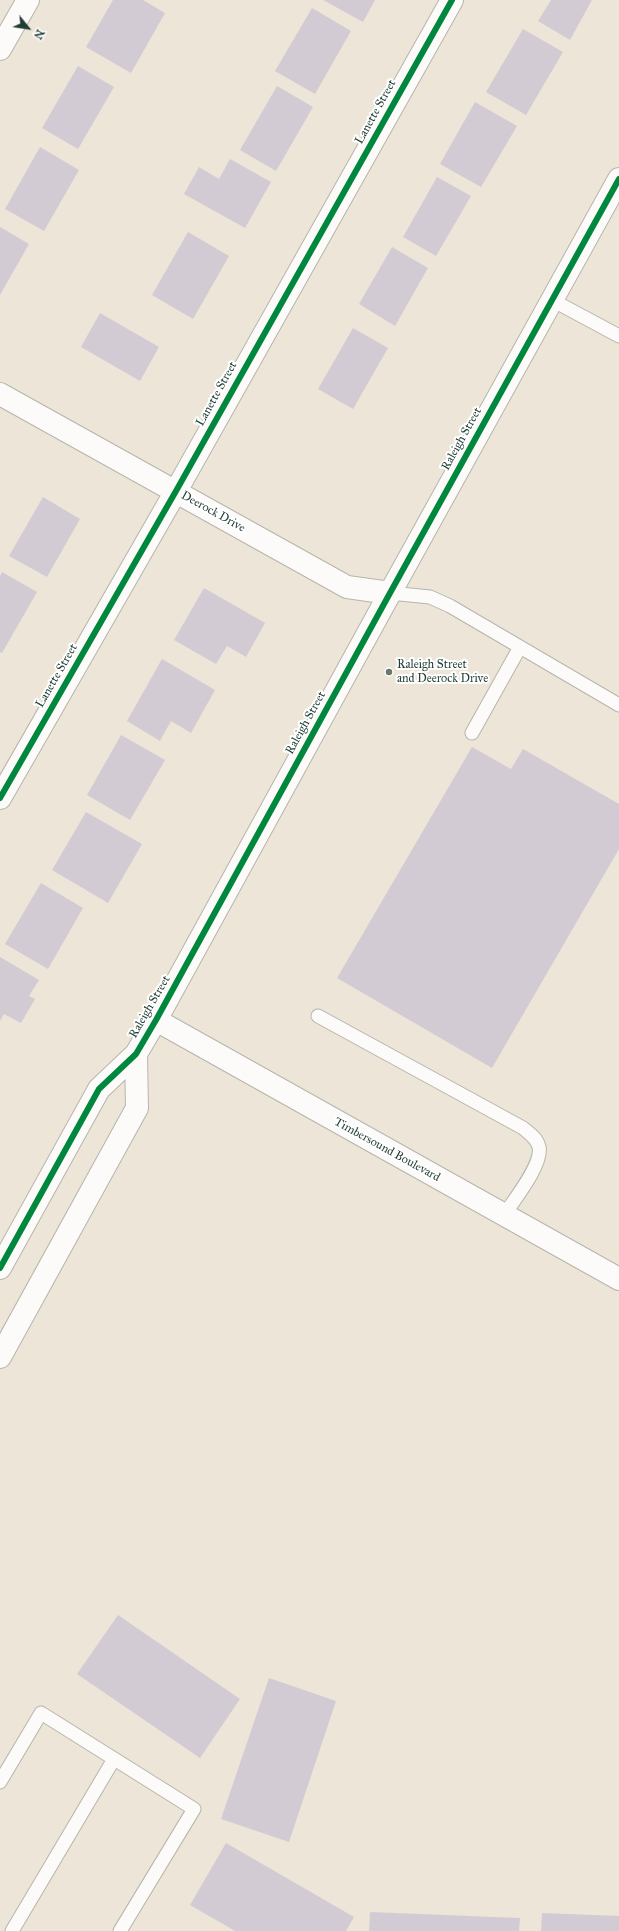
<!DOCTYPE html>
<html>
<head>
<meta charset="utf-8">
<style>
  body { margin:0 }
  #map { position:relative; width:619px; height:1931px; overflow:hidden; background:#ece5d8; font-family:"IM FELL Great Primer",serif }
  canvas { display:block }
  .north { position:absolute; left:8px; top:8px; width:40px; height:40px; -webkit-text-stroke:3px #fff; paint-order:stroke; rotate:120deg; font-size:11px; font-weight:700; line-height:16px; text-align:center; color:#1f3d34 }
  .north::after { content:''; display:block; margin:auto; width:14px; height:18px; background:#1f3d34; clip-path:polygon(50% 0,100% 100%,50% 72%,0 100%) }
</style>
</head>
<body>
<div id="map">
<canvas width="619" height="1931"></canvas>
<div class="north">N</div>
</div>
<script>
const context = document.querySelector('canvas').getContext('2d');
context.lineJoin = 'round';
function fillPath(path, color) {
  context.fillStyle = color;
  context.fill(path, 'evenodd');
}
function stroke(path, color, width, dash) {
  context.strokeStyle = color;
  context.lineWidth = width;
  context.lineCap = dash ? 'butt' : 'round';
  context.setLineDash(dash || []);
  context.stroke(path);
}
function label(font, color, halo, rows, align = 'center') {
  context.font = font + ' "IM FELL Great Primer",serif';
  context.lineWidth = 4;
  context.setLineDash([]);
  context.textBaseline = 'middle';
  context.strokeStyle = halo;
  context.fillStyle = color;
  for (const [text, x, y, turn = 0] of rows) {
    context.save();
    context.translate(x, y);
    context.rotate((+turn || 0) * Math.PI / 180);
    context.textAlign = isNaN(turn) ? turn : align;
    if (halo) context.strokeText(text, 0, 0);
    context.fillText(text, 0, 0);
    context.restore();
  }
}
const building = new Path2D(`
  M113 0H143L165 13 131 73 86 47Z
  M323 0H375L363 22Z
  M551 0H592L570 40 538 21Z
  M312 8 351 31 315 94 275 71Z
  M523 29 563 52 526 115 486 92Z
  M78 66 114 87 78 149 42 128Z
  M277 86 313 107 276 171 240 150Z
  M475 102 517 126 481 187 440 164Z
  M40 147 79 170 44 231 5 209Z
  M230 159 271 182 245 228 184 194 199 167 219 179Z
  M437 177 471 196 436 256 403 237Z
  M0 227 29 244 0 295Z
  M188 232 229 256 193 319 152 295Z
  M392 247 428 268 395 326 359 304Z
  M100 313 159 347 140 381 81 347Z
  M353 328 388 348 353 409 318 389Z
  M43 497 80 519 47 577 9 556Z
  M2 572 37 592 2 653 0 652V576Z
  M204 588 265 623 246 657 227 646 216 664 174 640Z
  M162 659 215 690 191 733 171 721 160 741 127 721Z
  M121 735 165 760 130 820 87 795Z
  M472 747 511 769 523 749 619 804V849L492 1068 337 978Z
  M86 812 142 844 108 903 52 870Z
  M41 883 83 908 48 969 5 944Z
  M0 957 39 980 29 996 35 999 21 1023 4 1014 0 1021Z
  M118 1615 240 1699 200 1758 77 1674Z
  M269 1678 336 1701 289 1842 221 1819Z
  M226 1843 354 1917 346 1931H235L190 1905Z
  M370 1912 520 1918 519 1931H369Z
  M542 1913 619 1916V1931H541Z`);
const service = new Path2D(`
  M552 300 619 336
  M390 593 430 597 450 606 619 705
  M472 733 520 647
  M318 1016 523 1128C529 1133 537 1138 539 1147 543 1164 514 1200 504 1215
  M0 1782 41 1713 194 1809 120 1931
  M12 1931 114 1759`);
const minor = new Path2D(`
  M0 49 28 0
  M0 394 347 587 390 593
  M0 798 176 491 452 0
  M156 1020 619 1279`);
const tertiary = new Path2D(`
  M0 1268 99 1089 136 1054 156 1020 390 593 619 179
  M0 1357 137 1108 136 1054`);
const cycleway = new Path2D(`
  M0 798 176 491 452 0
  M0 1268 99 1089 136 1054 156 1020 390 593 619 179`);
const markers = [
  [389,672,4,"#67786d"]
];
const streetNames = [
  ["Lanette Street",376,112,-61],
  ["Lanette Street",217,394,-61],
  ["Raleigh Street",462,439,-61],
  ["Deerock Drive",213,512,29],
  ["Lanette Street",57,676,-60],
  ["Raleigh Street",306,723,-61],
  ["Raleigh Street",150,1007,-60],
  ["Timbersound Boulevard",387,1150,29]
];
const poiNames = [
  ["Raleigh Street",397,665],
  ["and Deerock Drive",397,679]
];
fillPath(building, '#d3cbd3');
stroke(service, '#b6b5ab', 15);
stroke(minor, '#b6b5ab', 24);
stroke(tertiary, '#b6b5ab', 24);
stroke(service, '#fcfbf9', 13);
stroke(minor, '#fcfbf9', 22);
stroke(tertiary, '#fcfbf9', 22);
stroke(cycleway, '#00873e', 6);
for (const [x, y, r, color] of markers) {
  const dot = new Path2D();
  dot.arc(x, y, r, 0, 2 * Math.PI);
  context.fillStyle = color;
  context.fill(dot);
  stroke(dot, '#fff', 1.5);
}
label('12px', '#1f3d34', '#fff', streetNames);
label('12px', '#1f3d34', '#fff', poiNames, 'left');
</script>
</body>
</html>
